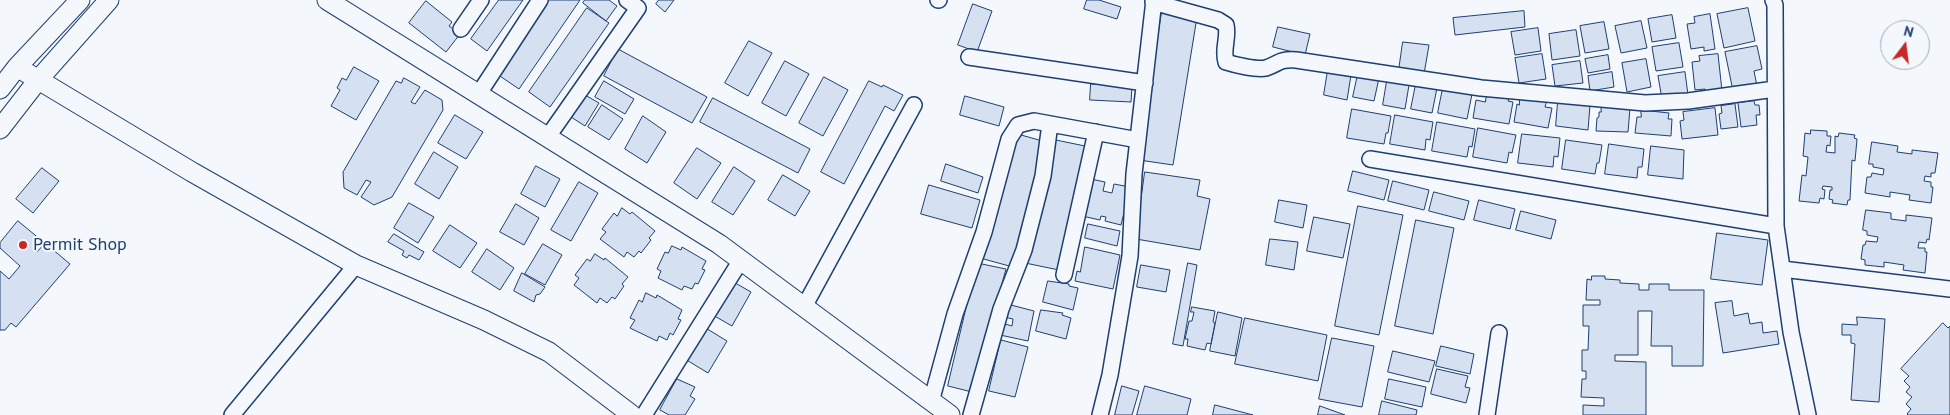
<!DOCTYPE html>
<html>
<head>
<meta charset="utf-8">
<style>
  body { margin:0 }
  #map { position:relative; width:1950px; height:415px; overflow:hidden; background:#f4f7fb; font-family:"PT Sans",sans-serif }
  canvas { display:block }
  .north { position:absolute; left:1880px; top:20px; width:50px; height:50px; box-sizing:border-box; background:#f4f7fb; border:1px solid #9eadc5; border-radius:50%; rotate:15deg; font-size:14px; font-weight:700; line-height:20px; text-align:center; color:#1d3f73 }
  .north::after { content:''; display:block; margin:auto; width:18px; height:22px; background:#c62828; clip-path:polygon(50% 0,100% 100%,50% 72%,0 100%) }
</style>
</head>
<body>
<div id="map">
<canvas width="1950" height="415"></canvas>
<div class="north">N</div>
</div>
<script>
const context = document.querySelector('canvas').getContext('2d');
context.lineJoin = 'round';
function fillPath(path, color) {
  context.fillStyle = color;
  context.fill(path, 'evenodd');
}
function stroke(path, color, width, dash) {
  context.strokeStyle = color;
  context.lineWidth = width;
  context.lineCap = dash ? 'butt' : 'round';
  context.setLineDash(dash || []);
  context.stroke(path);
}
function label(font, color, halo, rows, align = 'center') {
  context.font = font + ' "PT Sans",sans-serif';
  context.lineWidth = 4;
  context.setLineDash([]);
  context.textBaseline = 'middle';
  context.strokeStyle = halo;
  context.fillStyle = color;
  for (const [text, x, y, turn = 0] of rows) {
    context.save();
    context.translate(x, y);
    context.rotate((+turn || 0) * Math.PI / 180);
    context.textAlign = isNaN(turn) ? turn : align;
    if (halo) context.strokeText(text, 0, 0);
    context.fillText(text, 0, 0);
    context.restore();
  }
}
const building = new Path2D(`
  M499 0H523L487 51 471 39Z
  M548 0H580L519 89 497 74Z
  M585 0H609L617 6 606 21 583 3Z
  M659 0H674L665 12 656 4Z
  M1087 0H1099L1121 7 1117 19 1084 9Z
  M426 1 452 22 449 26 460 34 446 52 409 23Z
  M973 4 992 11 977 52 958 45Z
  M587 8 609 23 550 107 529 92Z
  M1748 8 1755 41 1724 48 1717 14Z
  M1162 11 1197 17 1173 165 1139 160Z
  M1524 11 1525 27 1455 35 1453 18Z
  M1710 14 1715 49 1704 51V47L1691 49 1687 24 1695 23 1694 17Z
  M1672 15 1676 38 1652 42 1648 19Z
  M1641 21 1647 48 1621 53 1615 26Z
  M1604 22 1609 49 1585 53 1580 26Z
  M1278 27 1310 34 1305 55 1273 47Z
  M1538 28 1541 51 1515 55 1511 32Z
  M1576 30 1580 56 1552 60 1549 34Z
  M749 41 772 53 748 96 725 83Z
  M1403 42 1429 45 1424 74 1399 70Z
  M1679 43 1683 67 1656 71 1652 47Z
  M1757 46 1762 69 1754 71 1757 86 1733 91 1725 52Z
  M618 49 707 97 692 123 604 76Z
  M1542 54 1546 79 1519 83 1515 58Z
  M1718 54 1722 91 1705 92V89L1695 90 1692 62 1700 61 1699 56Z
  M1608 55 1610 69 1588 73 1585 59Z
  M1646 59 1651 87 1627 92 1622 63Z
  M785 61 809 74 786 116 762 103Z
  M1580 61 1583 83 1555 86 1552 65Z
  M354 67 379 81 356 120 331 106 340 90 337 88 342 78 346 80Z
  M1328 70 1351 75 1347 100 1324 95Z
  M1612 72 1614 87 1590 91 1588 76Z
  M1685 72 1688 95 1662 99 1658 76Z
  M1358 74 1379 78 1374 101 1353 97Z
  M824 77 848 90 823 136 799 123Z
  M404 78 420 87 411 102 415 104 425 90 442 100 443 110 392 197 374 205 361 197 371 182 366 180 357 195 344 188 343 172 396 81 401 83Z
  M604 81 634 99 625 114 595 97Z
  M869 81 882 87 883 85 903 95 894 111 885 106 844 184 821 172Z
  M1387 81 1409 85 1405 109 1383 105Z
  M1091 84 1132 86 1131 102 1090 100Z
  M1416 84 1437 88 1432 113 1411 109Z
  M1443 88 1472 94 1467 119 1438 113Z
  M1487 94 1509 98 1508 101 1513 102 1509 124 1473 118 1476 100 1485 102Z
  M585 95 599 103 585 126 571 117Z
  M965 96 1004 107 999 126 960 115Z
  M1520 96 1547 100 1545 107 1552 108 1548 128 1514 122 1517 104 1519 105Z
  M713 98 810 149 798 173 700 122Z
  M1754 101 1755 105H1759L1760 115H1756L1757 125 1741 127 1738 103Z
  M1558 102 1590 105 1588 130 1556 126Z
  M1735 104 1738 127 1721 129 1719 114 1722 113 1721 106Z
  M602 105 623 119 609 140 588 127Z
  M1601 106 1630 108 1628 132 1596 131 1597 118 1599 117V112H1601Z
  M1715 108 1718 135 1682 139 1680 121 1684 120 1683 112Z
  M1352 109 1391 116 1388 133H1386L1384 144 1347 138Z
  M1641 110 1669 113 1668 119H1672L1671 136 1635 133 1637 117H1641Z
  M455 115 483 132 466 159 438 143Z
  M1395 115 1433 122 1430 140 1426 139 1425 150 1390 144Z
  M643 116 666 132 647 163 625 149Z
  M1437 122 1475 129 1472 147 1469 146 1467 157 1432 151Z
  M1478 128 1516 135 1512 153 1509 152 1507 163 1473 157Z
  M1811 130 1827 131V136H1831L1830 146 1827 145 1826 152 1835 153V136L1838 137 1839 133 1855 135 1854 138 1857 139 1855 161 1852 160 1850 200H1848L1847 205 1832 203 1833 200 1829 199 1830 190H1832V187L1823 186 1822 189 1825 190 1824 199 1820 198 1819 203 1799 201 1802 175 1806 176 1808 157 1803 156 1805 133 1810 134Z
  M1014 133 1046 142 1013 267 980 258Z
  M1522 134 1560 138 1558 157 1554 156 1553 167 1518 163Z
  M1051 139 1085 146 1059 270 1025 263Z
  M1566 140 1602 145 1599 163H1597L1595 174 1562 169Z
  M1872 142 1898 146 1897 152 1912 154V150L1938 153 1935 173H1931V177L1925 176 1924 181 1931 182V187H1933L1931 203 1909 200 1910 195 1890 192V197L1865 193 1867 177H1871L1872 173 1883 175 1884 169 1873 167V164H1869Z
  M1609 144 1644 149 1642 167H1638L1637 178 1605 174Z
  M1651 146 1684 150 1683 179 1648 175Z
  M697 148 721 163 697 199 674 183Z
  M434 152 458 167 439 199 415 184Z
  M946 164 983 177 978 193 941 181Z
  M536 166 560 179 545 207 521 194Z
  M734 167 755 181 733 215 712 202Z
  M42 168 59 181 33 213 16 199Z
  M1353 171 1389 180 1384 200 1348 191Z
  M1145 172 1200 180 1197 196 1210 199 1200 250 1136 239Z
  M783 175 810 191 795 216 768 200Z
  M1091 179 1105 182 1103 191 1112 193 1114 184 1130 187 1121 225 1105 221 1106 217 1101 216 1100 220 1082 216Z
  M1393 181 1429 190 1424 210 1388 201Z
  M579 182 598 193 571 241 551 230Z
  M929 185 980 200 972 228 921 214Z
  M1434 192 1469 201 1464 220 1429 211Z
  M1279 200 1307 205 1303 228 1275 222Z
  M1479 200 1515 209 1510 229 1474 220Z
  M409 203 434 217 418 243 394 228Z
  M516 204 539 218 524 245 500 232Z
  M1358 206 1403 215 1379 335 1335 326Z
  M622 208 630 214 632 212 655 231 649 238 651 240 641 253 639 251 634 257 627 252 624 257 600 239 606 232 602 229 614 213 617 216Z
  M1866 210 1891 213V219L1906 221V215L1932 218 1929 240 1927 239 1926 243 1919 242 1918 248H1925V252H1927L1925 273 1903 270 1904 265 1884 262V267L1865 265V260L1861 259 1863 245H1865L1866 241 1877 242 1878 237 1867 235V231L1863 230Z
  M1521 211 1556 220 1551 239 1516 230Z
  M1314 217 1350 224 1343 258 1307 251Z
  M1416 220 1454 228 1433 334 1395 326Z
  M18 221 41 240 34 249 37 252 45 243 70 264 16 327 11 323 5 330H0V271L9 279 20 266 0 248V243Z
  M1088 224 1120 231 1117 246 1085 238Z
  M450 225 477 243 460 268 433 251Z
  M1717 233 1768 240 1762 285 1711 279Z
  M394 234 424 252 419 260 409 255 407 258 402 255 404 251 388 242Z
  M1270 239 1298 242 1294 270 1266 265Z
  M543 244 562 255 545 285 525 274Z
  M672 246 681 250 682 247 706 261 702 269 705 270 698 284 695 283 692 289 684 286 682 290 658 278 661 271 657 269 665 252 668 253Z
  M1085 247 1120 255 1113 289 1075 281 1077 271 1080 272Z
  M487 249 514 268 500 290 472 272Z
  M595 254 604 260 605 258 628 277 622 284 624 286 615 299 612 297 607 303 600 298 597 303 574 285 579 278 575 275 587 259 590 261Z
  M977 263 1006 269 972 392 948 386Z
  M1188 263 1197 265 1183 346 1173 344Z
  M1141 265 1170 270 1166 292 1137 287Z
  M522 273 545 287 540 294 536 295 534 302 514 291Z
  M1592 276H1605V279L1620 280V283L1639 284V290H1649V284H1669V290H1704L1703 366H1672V346H1651L1652 311H1638V355H1615V361L1646 362V415H1583V405L1604 406V398L1581 397 1582 379H1586V371H1582V350H1588L1589 326H1583V305H1600V300H1586L1587 279 1591 280Z
  M730 280 751 292 732 326 711 314Z
  M1048 281 1069 284V286L1078 288 1073 310 1043 302Z
  M646 293 656 298 657 295 682 310 678 319 681 320 673 335 670 333 667 340 659 336 657 341 630 328 635 320 630 318 639 300 642 302Z
  M1732 301 1734 316 1748 313 1750 324 1762 322 1763 333 1777 331 1779 344 1723 353 1715 303Z
  M1007 304 1034 311 1028 341 1000 335 1002 323 1012 326 1013 319 1004 317Z
  M1192 307 1215 311 1213 322 1215 323 1211 344 1207 343 1205 350 1187 346 1188 339H1185L1189 321H1192L1194 312H1191Z
  M1041 310 1063 313 1062 315 1071 318 1066 339 1036 331Z
  M1218 312 1242 318 1235 356 1210 351Z
  M1857 317 1885 319 1879 402 1851 400 1855 344 1851 343V335H1842V324L1857 325Z
  M1245 318 1327 335 1318 381 1235 364Z
  M1943 323 1948 328 1950 326V415H1908L1907 414 1911 409 1906 404 1912 397 1906 392 1910 387 1904 381 1909 376 1901 369Z
  M704 327 727 341 708 373 685 359Z
  M1332 338 1374 346 1362 407 1319 399Z
  M1001 340 1028 347 1015 397 989 391Z
  M1441 346 1474 354 1470 374 1436 366Z
  M1393 351 1435 361 1429 382 1388 372Z
  M1437 369 1468 376 1465 387 1470 388 1466 403 1431 394Z
  M677 379 695 387 690 396 695 399 685 415H669L660 410Z
  M1389 379 1426 387 1422 407 1385 399Z
  M1122 386 1139 391 1132 415H1115Z
  M1145 386 1191 399 1187 415H1137Z
  M1382 401 1417 410 1416 415H1379Z
  M1215 405 1253 415H1213Z
  M1320 406 1345 415H1318Z`);
const minor = new Path2D(`
  M938 0H939
  M1773 0 1775 5 1776 226 1791 332 1808 415
  M1153 2 1218 20 1226 25C1229 38 1222 49 1226 62 1235 65 1257 70 1266 68 1280 63 1279 59 1296 60L1481 88 1645 103 1688 101 1775 89
  M461 29 481 0
  M969 57 1145 83
  M478 95 540 0
  M547 138 638 8 627 0
  M1370 159 1776 226
  M1782 269 1950 289
  M1064 275 1096 132
  M804 307 914 105
  M931 402 955 314 984 232 1009 139 1018 125 1034 121 1138 140
  M232 415 356 265
  M644 415 741 260
  M971 415 1001 309 1024 250 1043 176 1050 124
  M1100 415 1110 375 1130 256 1134 174 1154 0
  M1487 415 1499 333`);
const tertiary = new Path2D(`
  M327 0 719 244 950 415
  M17 67 192 172 356 265 484 320 549 352 632 415
  M0 89 17 67 80 0
  M0 129 38 80 109 0`);
const markers = [
  [23,245,5,"#c62828"]
];
const poiNames = [
  ["Permit Shop",33,245]
];
fillPath(building, '#d5e0f0');
stroke(building, '#1d3f73', 1);
stroke(minor, '#1d3f73', 18);
stroke(tertiary, '#1d3f73', 21);
stroke(minor, '#f4f7fb', 15);
stroke(tertiary, '#f4f7fb', 19);
for (const [x, y, r, color] of markers) {
  const dot = new Path2D();
  dot.arc(x, y, r, 0, 2 * Math.PI);
  context.fillStyle = color;
  context.fill(dot);
  stroke(dot, '#f4f7fb', 2);
}
label('18px', '#1d3f73', '#f4f7fb', poiNames, 'left');
</script>
</body>
</html>
